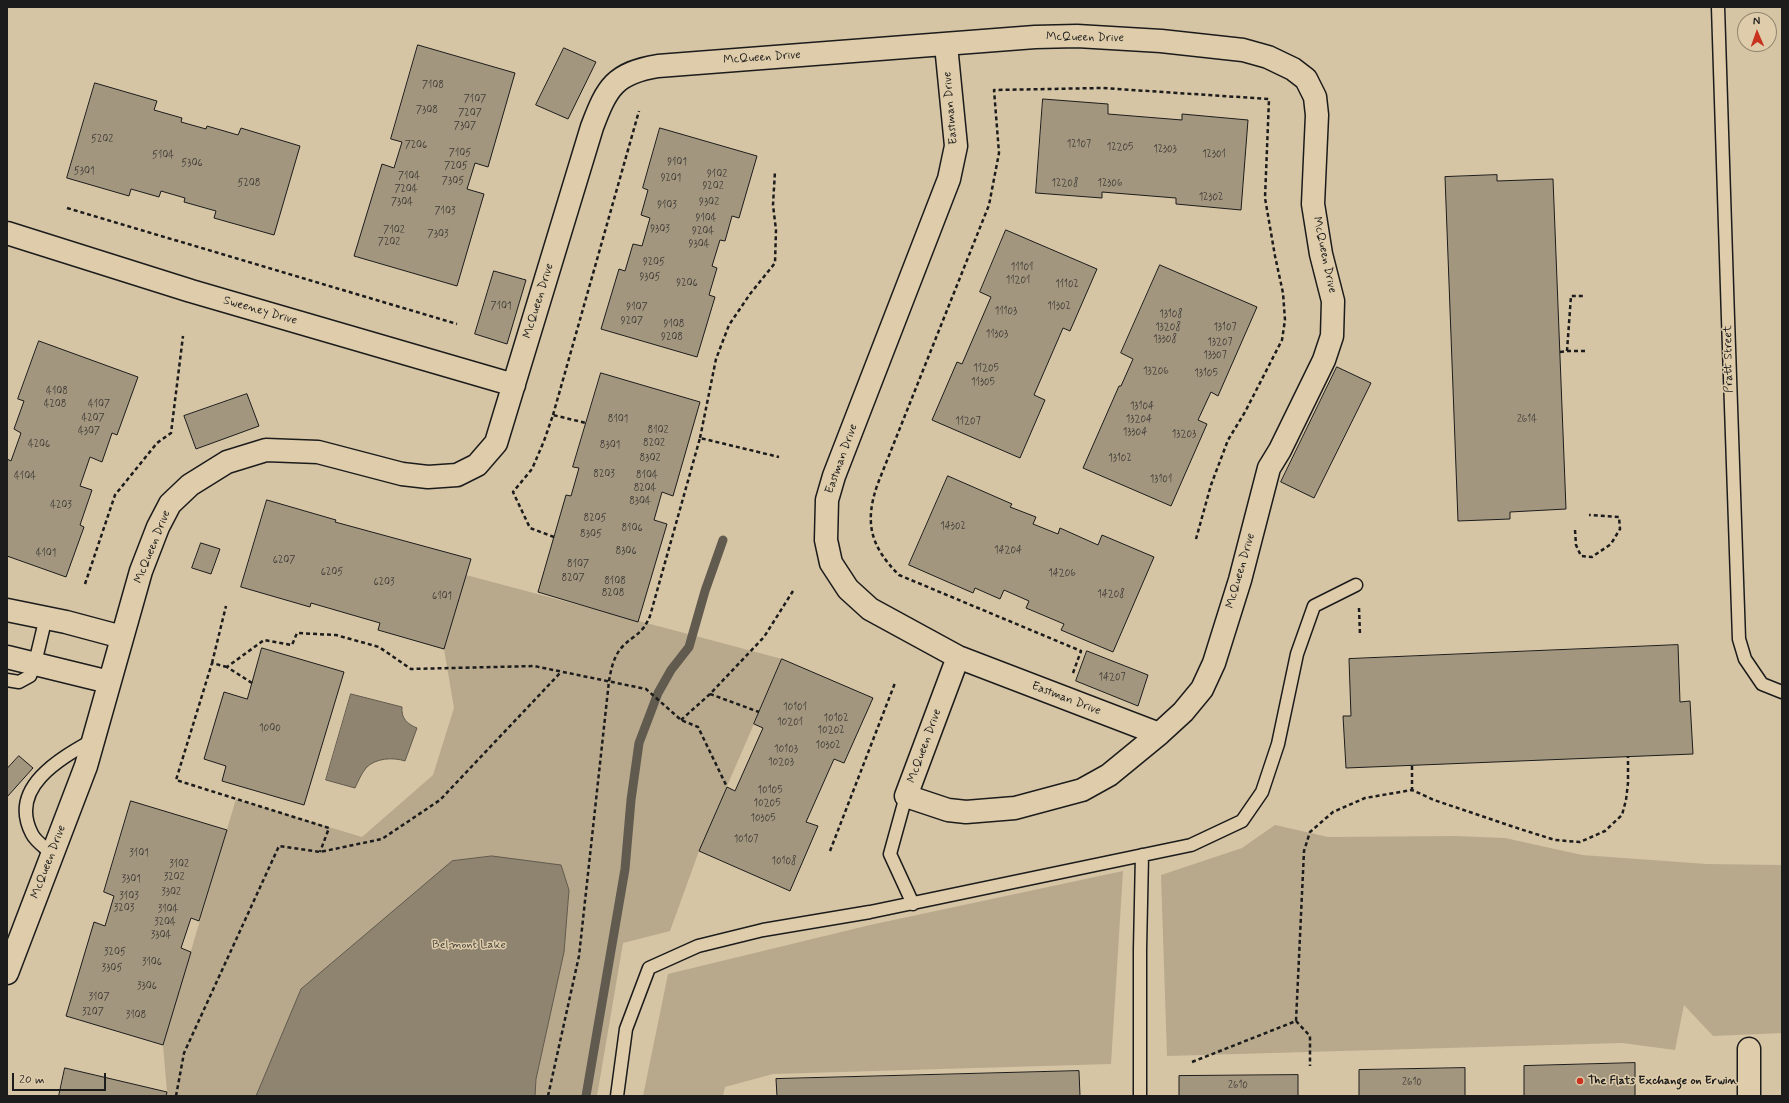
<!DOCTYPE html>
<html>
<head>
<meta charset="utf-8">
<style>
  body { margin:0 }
  #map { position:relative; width:1789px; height:1103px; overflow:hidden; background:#d6c5a4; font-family:Mynerve,sans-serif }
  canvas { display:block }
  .frame { position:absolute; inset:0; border:8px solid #1c1c1c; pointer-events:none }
  .north { position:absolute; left:1737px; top:12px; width:40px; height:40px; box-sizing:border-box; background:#deccaa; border:1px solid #908671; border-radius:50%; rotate:358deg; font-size:11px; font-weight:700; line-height:16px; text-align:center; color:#1c1c1c }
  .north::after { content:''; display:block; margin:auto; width:14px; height:18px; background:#c8321e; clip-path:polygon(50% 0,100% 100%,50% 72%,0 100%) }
  .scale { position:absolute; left:12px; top:1073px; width:94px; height:18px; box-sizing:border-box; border:2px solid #1c1c1c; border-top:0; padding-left:5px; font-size:12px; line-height:14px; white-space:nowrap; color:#1c1c1c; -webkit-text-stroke:3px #deccaa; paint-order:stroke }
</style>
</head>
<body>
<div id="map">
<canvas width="1789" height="1103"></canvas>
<div class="frame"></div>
<div class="north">N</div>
<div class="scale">20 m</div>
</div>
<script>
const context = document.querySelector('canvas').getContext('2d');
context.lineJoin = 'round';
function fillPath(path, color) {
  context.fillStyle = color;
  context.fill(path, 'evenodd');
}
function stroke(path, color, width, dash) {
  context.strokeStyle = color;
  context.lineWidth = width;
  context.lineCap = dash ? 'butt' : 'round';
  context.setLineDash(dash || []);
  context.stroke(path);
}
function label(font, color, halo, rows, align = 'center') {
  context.font = font + ' Mynerve,sans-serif';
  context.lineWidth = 3;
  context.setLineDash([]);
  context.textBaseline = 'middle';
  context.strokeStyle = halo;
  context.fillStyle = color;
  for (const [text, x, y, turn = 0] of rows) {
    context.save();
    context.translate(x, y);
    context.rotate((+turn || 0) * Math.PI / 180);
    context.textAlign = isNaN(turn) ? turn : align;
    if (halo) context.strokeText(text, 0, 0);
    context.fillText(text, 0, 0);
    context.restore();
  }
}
const green = new Path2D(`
  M466 575 782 659 699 851 670 931 623 943 597 1096H167V1092L163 1045 236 799 362 837 433 775 454 708 444 649Z
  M1275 825 1328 837 1455 836 1505 838 1582 855 1707 864 1782 865V1033L1713 1036 1684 1005 1675 1050 1622 1043 1167 1056 1161 875 1242 848Z
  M1123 871 1111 1064 773 1074 725 1087 723 1096H643L668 974 870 925Z`);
const water = new Path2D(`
  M351 694 402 707C401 718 407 724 417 728L405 761C393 757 375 758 366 768 361 774 358 782 355 788L326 780Z
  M492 856 561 865 569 890 564 952 536 1079 535 1096H256L301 989 452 861Z`);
const stream = new Path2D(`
  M586 1096 625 869 631 800 639 743 658 693 671 670 689 647 705 591 723 540`);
const building = new Path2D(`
  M418 45 515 73 488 167 475 163 467 189 484 194 457 286 354 256 382 164 394 168 402 142 391 139Z
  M564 48 596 62 568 119 536 105Z
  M95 83 157 101 154 110 182 118 181 122 206 129 207 126 238 135 241 128 300 146 274 235 214 218 216 211 184 202 185 198 161 191 159 197 131 189 129 196 67 178Z
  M1043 99 1108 104V114L1182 120V114L1248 120 1241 210 1176 204V198L1102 192V198L1036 193Z
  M660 128 757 156 739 218 732 216 725 241 720 240 712 266 717 268 709 295 715 297 697 357 601 329 619 269 625 271 633 244 642 246 650 218 641 215 648 190 643 188Z
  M1497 175V181L1553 179 1566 509 1510 512V519L1458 521 1445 177Z
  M1006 230 1097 269 1070 331 1063 328 1034 395 1045 400 1020 458 932 420 957 362 962 364 991 297 980 292Z
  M1160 265 1257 307 1218 396 1211 392 1198 420 1207 424 1171 506 1083 468 1119 386H1121L1133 359 1121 353Z
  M494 271 526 280 507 344 475 334Z
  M39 341 138 377 117 435 112 433 102 462 90 457 80 486 92 490 80 525 84 527 66 577 7 556V459L11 461 21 433 14 429 24 401 18 399Z
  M1337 367 1371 383 1314 498 1281 482Z
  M601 373 700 402 673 496 662 492 654 520 667 524 638 622 538 592 566 495 571 496 579 468 573 467Z
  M247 394 259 426 196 449 184 416Z
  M948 476 1012 504 1010 507 1036 517 1033 524 1058 534 1060 528 1098 545 1102 535 1154 557 1113 652 1061 630 1064 624 1026 608 1029 601 1004 590 1000 599 975 588 973 593 909 565Z
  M267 500 336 520 335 522 471 559 444 649 378 630 380 623 311 603 310 607 241 587Z
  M201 543 220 549 211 574 192 568Z
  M1678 645 1680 702 1690 701 1693 754 1346 768 1343 716H1351L1349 659Z
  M262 648 344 672 304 805 222 781 226 766 204 759 224 692 247 699Z
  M1087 651 1148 675 1138 706 1076 681Z
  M782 659 873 698 844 763 834 759 806 822 818 826 790 891 699 851 727 787 735 791 763 728 754 724Z
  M19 756 33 768 7 797V769Z
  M131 801 227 830 199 921 191 918 181 948 191 952 163 1045 66 1016 94 922 105 926 114 896 104 892Z
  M1635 1063V1096H1524V1066Z
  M65 1068 167 1092 166 1096H59Z
  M1465 1068V1096H1359V1070Z
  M1079 1071 1080 1096H777L776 1079Z
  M1298 1075V1096H1179V1076Z`);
const path = new Path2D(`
  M67 208 457 324
  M1567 351H1586
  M1560 352 1567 351 1571 296H1583
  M553 415 639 111
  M700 438 716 359 729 325 750 294 775 263 776 230 773 205 775 171
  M1575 530 1576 545 1581 556 1592 557 1611 544 1620 529 1619 517 1589 515
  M554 537 530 528 513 492 532 469 544 441 553 415 586 423
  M85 584 115 495 157 443 171 433 183 336
  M1359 608 1360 635
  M212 663 226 606
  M227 667 212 663 176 780 329 828 320 852
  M1073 673 1081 651 899 575C870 546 864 522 878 483L989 205 999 153 994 90 1102 88 1269 99 1265 198 1275 256 1283 293 1285 320 1282 340 1245 412 1228 440 1211 485 1196 539
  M252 683 227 667 264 640 292 645 297 633 336 635 379 647 411 669 534 666 646 689 681 720 698 727 727 787
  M710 694 759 712
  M681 720 710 694 764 637 793 591
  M1412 766V790
  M830 851 895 683
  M1296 1021 1310 1036V1066
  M1192 1062 1296 1021 1304 851 1310 832 1333 812 1365 798 1412 790 1434 800 1520 829 1555 840 1580 842 1605 831 1622 815 1626 800 1628 783V756
  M176 1096 184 1053 279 846 320 852 382 839 440 800 561 672
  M548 1096 579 956 609 681C611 669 614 655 623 646 636 633 642 635 650 616L700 438 779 457`);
const service = new Path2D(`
  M1718 7C1726 218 1730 428 1739 639L1745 659 1762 684 1782 692
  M7 680 19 682 30 676 35 663 46 617
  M906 796 890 854 913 904
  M52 854C46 848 36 842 32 834 8 788 59 759 93 740
  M617 1096 626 1029 649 968 698 946 763 930 870 912 1191 845 1242 821 1262 792 1278 744 1297 654 1314 606 1356 585
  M1140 1096V949L1142 855`);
const minor = new Path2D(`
  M946 45 956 146 949 179 834 476 827 500 826 540 831 563 848 589 870 609 958 657 1159 734
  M7 233 191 291 514 385
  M7 610 66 622 122 637
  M7 657 109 682
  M7 973 86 766 141 571 158 527 170 504 190 485 227 462 266 450 318 452 402 474 428 477 457 475 477 465 496 443 592 127C607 87 615 73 658 66L1035 37 1077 36 1161 41 1243 50 1268 57 1293 69 1306 79 1315 97 1317 115 1313 204 1321 254 1333 301 1332 336 1324 360 1280 450 1269 468 1240 580 1214 663 1202 689 1183 712 1159 734 1109 775 1082 790 1015 808 966 812 948 810 906 796 958 657
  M1749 1096V1049`);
const markers = [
  [1580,1081,4,"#c8321e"]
];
const numberNames = [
  ["7108",433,86],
  ["7107",475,100],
  ["7308",427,111],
  ["7207",470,114],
  ["7307",465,127],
  ["5202",102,140],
  ["12107",1079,145],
  ["7206",416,146],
  ["12205",1120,148],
  ["12303",1165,150],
  ["7105",460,154],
  ["12301",1214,155],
  ["5104",163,156],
  ["9101",677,163],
  ["5306",192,164],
  ["7205",456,167],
  ["5301",84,172],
  ["9102",717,175],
  ["7104",409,177],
  ["9201",671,179],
  ["7305",453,182],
  ["5208",249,184],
  ["12208",1065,184],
  ["12306",1110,184],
  ["9202",713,187],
  ["7204",406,190],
  ["12302",1211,198],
  ["7304",402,203],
  ["9302",709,203],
  ["9103",667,206],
  ["7103",445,212],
  ["9104",706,219],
  ["9303",660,230],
  ["7102",394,231],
  ["9204",703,232],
  ["7303",438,235],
  ["7202",389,243],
  ["9304",699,245],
  ["9205",654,263],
  ["11101",1022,268],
  ["9305",650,278],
  ["11201",1018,281],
  ["9206",687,284],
  ["11102",1067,285],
  ["7101",501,307],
  ["11302",1059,307],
  ["9107",637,308],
  ["11103",1006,312],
  ["13108",1171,315],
  ["9207",632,322],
  ["9108",674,325],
  ["13208",1168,328],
  ["13107",1225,328],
  ["11303",997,335],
  ["9208",672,338],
  ["13308",1165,340],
  ["13207",1220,343],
  ["13307",1215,356],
  ["11205",986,369],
  ["13206",1156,372],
  ["13105",1206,374],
  ["11305",983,383],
  ["4108",57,392],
  ["4208",55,405],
  ["4107",99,405],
  ["13104",1142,407],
  ["4207",93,419],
  ["8101",618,420],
  ["13204",1139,420],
  ["2614",1527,420],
  ["11207",968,422],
  ["8102",658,431],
  ["4307",89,432],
  ["13304",1135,433],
  ["13203",1184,435],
  ["8202",654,444],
  ["4206",39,445],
  ["8301",610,446],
  ["8302",650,459],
  ["13102",1120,459],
  ["8203",604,475],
  ["8104",647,476],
  ["4104",25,477],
  ["13101",1161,480],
  ["8204",645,489],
  ["8304",640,502],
  ["4203",61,506],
  ["8205",595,519],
  ["14302",953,527],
  ["8106",632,529],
  ["8305",591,535],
  ["14204",1008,551],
  ["8306",626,552],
  ["4101",46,554],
  ["6207",284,561],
  ["8107",578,565],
  ["6205",332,573],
  ["14206",1062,574],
  ["8207",573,579],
  ["8108",615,582],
  ["6203",384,583],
  ["8208",613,594],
  ["14208",1111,595],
  ["6101",442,597],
  ["14207",1112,678],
  ["10101",795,708],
  ["10102",836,719],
  ["10201",790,723],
  ["1000",270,729],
  ["10202",831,731],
  ["10302",828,746],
  ["10103",786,750],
  ["10203",781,763],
  ["10105",770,791],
  ["10205",767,804],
  ["10305",763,819],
  ["10107",746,840],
  ["3101",139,854],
  ["10108",784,862],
  ["3102",179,865],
  ["3202",174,878],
  ["3301",131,880],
  ["3302",171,893],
  ["3103",129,897],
  ["3203",124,909],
  ["3104",168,910],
  ["3204",165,923],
  ["3304",161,936],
  ["3205",115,953],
  ["3106",152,963],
  ["3305",112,969],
  ["3306",147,987],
  ["3107",99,998],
  ["3207",93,1013],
  ["3108",136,1016],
  ["2610",1412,1083],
  ["2610",1238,1086]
];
const streetNames = [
  ["McQueen Drive",1085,38,1],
  ["McQueen Drive",762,58,-4],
  ["Eastman Drive",951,108,-95],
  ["McQueen Drive",1324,255,78],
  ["McQueen Drive",539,301,-73],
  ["Sweeney Drive",260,311,16],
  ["Pratt Street",1729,359,-91],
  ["Eastman Drive",842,459,-70],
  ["McQueen Drive",153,547,-68],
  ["McQueen Drive",1241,571,-74],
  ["Eastman Drive",1066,699,21],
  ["McQueen Drive",925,746,-70],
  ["McQueen Drive",49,862,-69]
];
const parkNames = [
  ["Belmont Lake",469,945]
];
const poiNames = [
  ["The Flats Exchange on Erwin",1588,1081]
];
fillPath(green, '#b8a98d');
fillPath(water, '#8f8470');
stroke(water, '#615a4e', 1);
stroke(stream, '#615a4e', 9);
fillPath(building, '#a2967f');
stroke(building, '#1c1c1c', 1);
stroke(service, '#1c1c1c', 15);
stroke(minor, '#1c1c1c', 25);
stroke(path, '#1c1c1c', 2.5, [4, 3]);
stroke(service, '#deccaa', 12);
stroke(minor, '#deccaa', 22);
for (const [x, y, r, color] of markers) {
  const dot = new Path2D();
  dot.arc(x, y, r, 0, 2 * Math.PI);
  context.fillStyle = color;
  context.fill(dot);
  stroke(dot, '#deccaa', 1.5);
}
label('10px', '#3e3a35', null, numberNames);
label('12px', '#1c1c1c', '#deccaa', streetNames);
label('12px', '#433f38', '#deccaa', parkNames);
label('bold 12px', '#1c1c1c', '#deccaa', poiNames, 'left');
</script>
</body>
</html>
